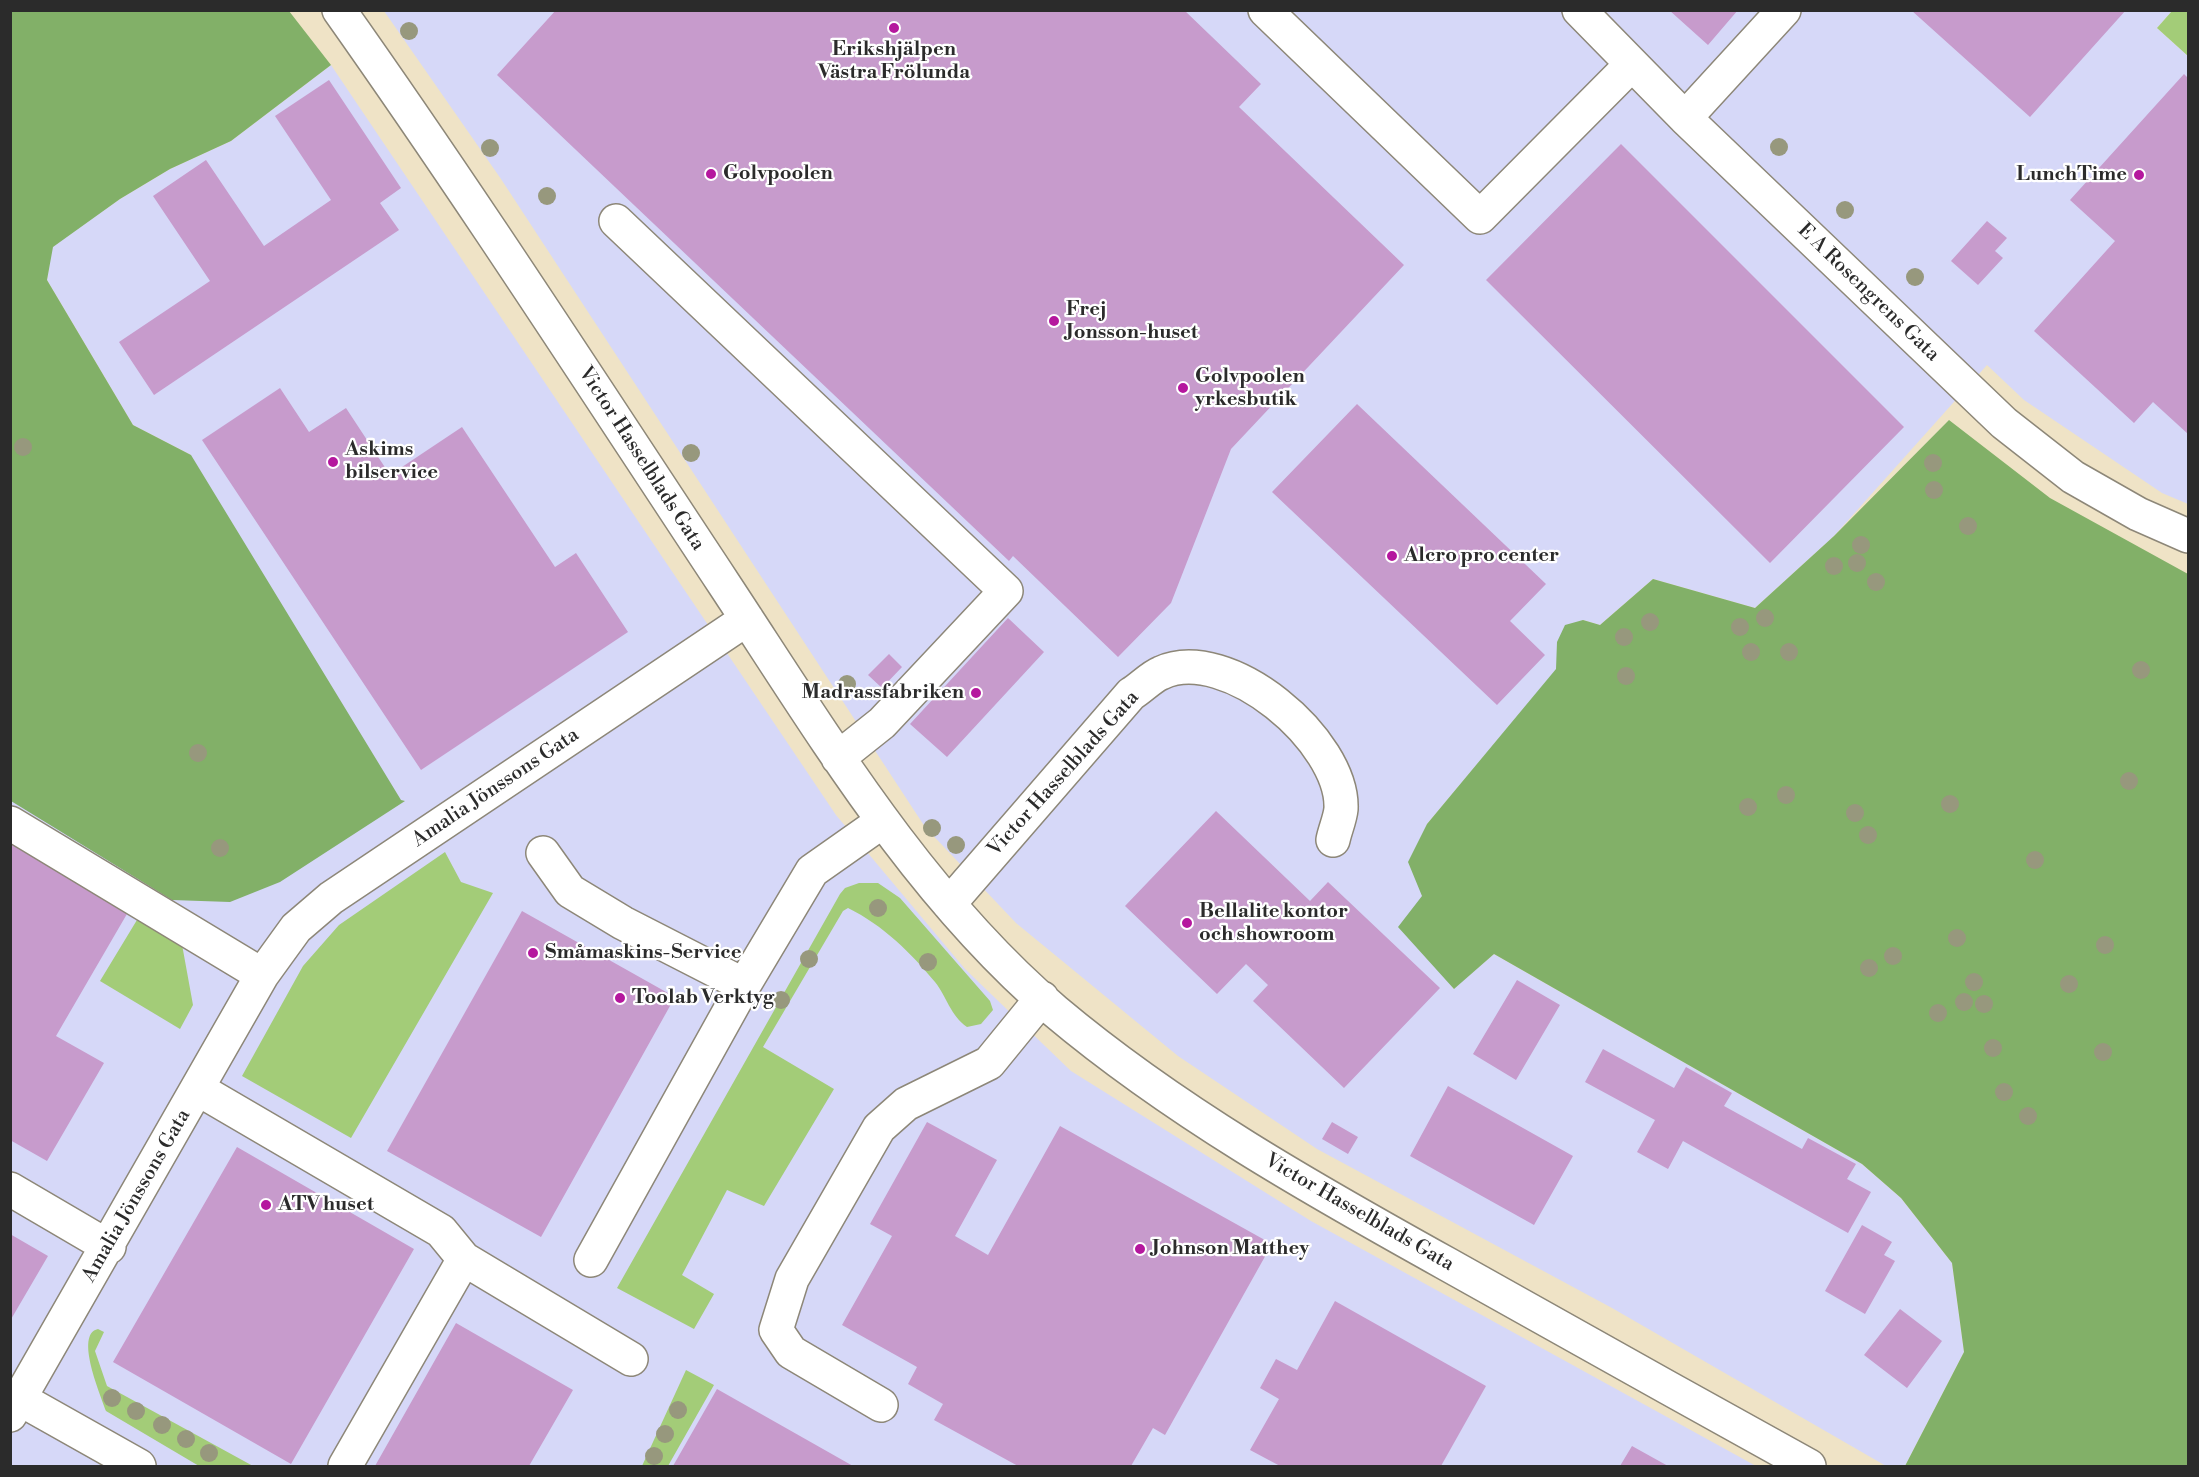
<!DOCTYPE html>
<html>
<head>
<meta charset="utf-8">
<style>
  body { margin:0 }
  #map { position:relative; width:2199px; height:1477px; overflow:hidden; background:#efe3c6; font-family:"Libre Bodoni",serif }
  canvas { display:block }
  .frame { position:absolute; inset:0; border:12px solid #2b2b2b; pointer-events:none }
</style>
</head>
<body>
<div id="map">
<canvas width="2199" height="1477"></canvas>
<div class="frame"></div>
</div>
<script>
const context = document.querySelector('canvas').getContext('2d');
context.lineJoin = 'round';
function fillPath(path, color) {
  context.fillStyle = color;
  context.fill(path, 'evenodd');
}
function stroke(path, color, width, dash) {
  context.strokeStyle = color;
  context.lineWidth = width;
  context.lineCap = dash ? 'butt' : 'round';
  context.setLineDash(dash || []);
  context.stroke(path);
}
function label(font, color, halo, rows, align = 'center') {
  context.font = font + ' "Libre Bodoni",serif';
  context.lineWidth = 4.5;
  context.setLineDash([]);
  context.textBaseline = 'middle';
  context.strokeStyle = halo;
  context.fillStyle = color;
  for (const [text, x, y, turn = 0] of rows) {
    context.save();
    context.translate(x, y);
    context.rotate((+turn || 0) * Math.PI / 180);
    context.textAlign = isNaN(turn) ? turn : align;
    if (halo) context.strokeText(text, 0, 0);
    context.fillText(text, 0, 0);
    context.restore();
  }
}
const built = new Path2D(`
  M384 11H2172L2157 28 2188 56V504L2162 493 2024 400 1987 365 1834 536 1755 608 1653 579 1600 625 1583 620 1557 642V669L1427 824 1422 896 1453 989 1494 954 1862 1164 1901 1198 1952 1263 1964 1352 1905 1466H1886L1612 1308 1317 1149 1178 1056 1016 923 925 827 501 179Z
  M331 65 836 815 965 969 1071 1071 1311 1221 1756 1466H11L10 780 191 455 133 425 47 280 52 247 120 199 170 169 231 141Z`);
const green = new Path2D(`
  M2172 11H2188V56L2157 28Z
  M445 852 461 882 493 893 351 1138 242 1076 303 966 339 925Z
  M859 883H878L900 898 990 1001 993 1010 981 1024 967 1027C950 1015 947 997 935 982 910 952 884 926 848 908L843 911 763 1047 834 1089 764 1206 727 1190 682 1275 714 1294 694 1329 617 1288 840 894 845 888Z
  M140 915 181 939 193 1005 180 1029 100 981Z
  M98 1329 104 1332 95 1351 107 1386 253 1466H199L106 1411C101 1396 74 1334 98 1329Z
  M686 1370 714 1385 668 1466H642Z`);
const forest = new Path2D(`
  M10 11H289L331 65 231 141 170 169 120 199 53 247 47 280 133 425 191 455 401 800 405 801 280 882 230 902 172 900 11 801Z
  M1949 420 2050 498 2188 574V1466H1905L1964 1352 1952 1263 1901 1198 1862 1164 1494 954 1454 989 1398 927 1422 896 1408 862 1427 824 1556 669 1557 642 1565 625 1583 620 1600 625 1653 579 1755 608 1834 536Z`);
const building = new Path2D(`
  M556 10H1184L1261 84 1239 107 1404 265 1231 449 1171 603 1118 657 1013 556 1009 561 497 75Z
  M1669 10H1738L1708 45Z
  M1911 10H2126L2030 117Z
  M2184 74 2188 78V434L2153 402 2134 423 2034 331 2115 241 2070 200Z
  M329 80 401 188 380 203 399 230 154 395 119 342 210 281 153 196 206 160 264 246 331 200 275 116Z
  M1621 144 1904 427 1770 563 1486 280Z
  M1987 221 2007 238 1995 251 2003 258 1978 285 1951 261Z
  M280 388 309 432 346 408 390 475 462 427 555 567 576 553 628 632 421 770 202 440Z
  M1357 404 1546 584 1510 621 1545 655 1497 705 1272 492Z
  M1008 618 1044 652 947 757 910 724Z
  M889 654 902 667 882 688 868 675Z
  M1216 811 1310 901 1328 882 1440 988 1344 1088 1253 1001 1268 985 1246 964 1217 994 1125 906Z
  M10 837 131 907 56 1036 104 1063 47 1161 10 1140Z
  M522 911 675 997 541 1237 387 1151Z
  M1517 980 1560 1005 1516 1080 1473 1054Z
  M1603 1049 1674 1088 1686 1067 1732 1093 1724 1106 1802 1149 1808 1138 1856 1164 1847 1179 1871 1192 1848 1233 1683 1141 1668 1169 1637 1152 1655 1120 1585 1082Z
  M1448 1086 1573 1156 1534 1225 1410 1156Z
  M927 1122 997 1160 955 1236 988 1255 1060 1126 1272 1244 1165 1435 1153 1428 1131 1466H1018L934 1420 943 1404 908 1384 917 1367 842 1325 892 1236 870 1224Z
  M1332 1122 1358 1137 1348 1154 1322 1139Z
  M237 1147 414 1249 291 1464 113 1362Z
  M1862 1225 1892 1242 1884 1255 1895 1261 1865 1314 1825 1291Z
  M10 1234 48 1256 10 1321Z
  M1335 1301 1486 1386 1441 1466H1280L1250 1450 1279 1399 1260 1388 1276 1359 1297 1370Z
  M1900 1309 1942 1341 1907 1388 1864 1355Z
  M456 1323 573 1390 529 1466H375Z
  M717 1389 853 1466H673Z
  M1632 1446 1668 1466H1620Z`);
const minor = new Path2D(`
  M339 10C472 198 597 392 724 584 823 734 917 893 1055 1011 1174 1111 1312 1189 1447 1264 1568 1332 1688 1399 1809 1466
  M1265 10 1480 217 1632 64
  M1579 10 1685 118 2004 423 2073 477 2138 514 2188 536
  M1685 118 1784 10
  M616 221 1006 591 882 723 838 758
  M10 823 262 975
  M543 853 570 891 623 923 744 985 812 871 883 821
  M949 904 1131 694C1141 688 1151 677 1161 673 1227 642 1344 741 1341 809 1340 819 1335 830 1333 840
  M198 1089 441 1231 464 1259
  M10 1189 109 1247
  M591 1260 744 985
  M20 1399 139 1466
  M881 1405 791 1352 776 1330 792 1279 879 1128 906 1104 989 1063 1042 998
  M10 1415 262 975 296 928 331 898 747 619
  M345 1466 464 1259 631 1359`);
const trees = [
  [409,31],
  [1779,147],
  [490,148],
  [547,196],
  [1845,210],
  [1915,277],
  [23,447],
  [691,453],
  [1933,463],
  [1934,490],
  [1968,526],
  [1861,545],
  [1857,563],
  [1834,566],
  [1876,582],
  [1765,618],
  [1650,622],
  [1740,627],
  [1624,637],
  [1751,652],
  [1789,652],
  [2141,670],
  [1626,676],
  [847,684],
  [198,753],
  [2129,781],
  [1786,795],
  [1950,804],
  [1748,807],
  [1855,813],
  [932,828],
  [1868,835],
  [956,845],
  [220,848],
  [2035,860],
  [878,908],
  [1957,938],
  [2105,945],
  [1893,956],
  [809,959],
  [928,962],
  [1869,968],
  [1974,982],
  [2069,984],
  [781,1000],
  [1964,1002],
  [1984,1004],
  [1938,1013],
  [1993,1048],
  [2103,1052],
  [2004,1092],
  [2028,1116],
  [112,1398],
  [678,1410],
  [136,1411],
  [162,1425],
  [665,1434],
  [186,1439],
  [209,1453],
  [654,1456]
];
const markers = [
  [894,28,6,"#b5179e"],
  [711,174,6,"#b5179e"],
  [2139,175,6,"#b5179e"],
  [1054,321,6,"#b5179e"],
  [1183,388,6,"#b5179e"],
  [333,462,6,"#b5179e"],
  [1392,556,6,"#b5179e"],
  [976,693,6,"#b5179e"],
  [1187,923,6,"#b5179e"],
  [533,953,6,"#b5179e"],
  [620,998,6,"#b5179e"],
  [266,1205,6,"#b5179e"],
  [1140,1249,6,"#b5179e"]
];
const poiNames = [
  ["Erikshjälpen",894,50,"center"],
  ["Västra Frölunda",894,73,"center"],
  ["Golvpoolen",723,174],
  ["LunchTime",2127,175,"right"],
  ["Frej",1066,310],
  ["Jonsson-huset",1066,333],
  ["Golvpoolen",1195,377],
  ["yrkesbutik",1195,400],
  ["Askims",345,450],
  ["bilservice",345,473],
  ["Alcro pro center",1404,556],
  ["Madrassfabriken",964,693,"right"],
  ["Bellalite kontor",1199,912],
  ["och showroom",1199,935],
  ["Småmaskins-Service",545,953],
  ["Toolab Verktyg",632,998],
  ["ATV huset",278,1205],
  ["Johnson Matthey",1152,1249]
];
const streetNames = [
  ["E A Rosengrens Gata",1868,293,44],
  ["Victor Hasselblads Gata",641,459,57],
  ["Victor Hasselblads Gata",1064,774,-48],
  ["Amalia Jönssons Gata",496,788,-34],
  ["Amalia Jönssons Gata",137,1196,-60],
  ["Victor Hasselblads Gata",1359,1213,30]
];
fillPath(built, '#d6d8f8');
fillPath(green, '#a3cc78');
fillPath(forest, '#82b068');
fillPath(building, '#c79bcc');
stroke(minor, '#8d8778', 36);
stroke(minor, '#fff', 33);
context.fillStyle = '#97987d';
for (const [x, y] of trees) {
  context.beginPath();
  context.arc(x, y, 9, 0, 2 * Math.PI);
  context.fill();
}
for (const [x, y, r, color] of markers) {
  const dot = new Path2D();
  dot.arc(x, y, r, 0, 2 * Math.PI);
  context.fillStyle = color;
  context.fill(dot);
  stroke(dot, '#fff', 2);
}
label('bold 20px', '#2b2b2b', '#fff', poiNames, 'left');
label('20px', '#2b2b2b', '#fff', streetNames);
</script>
</body>
</html>
